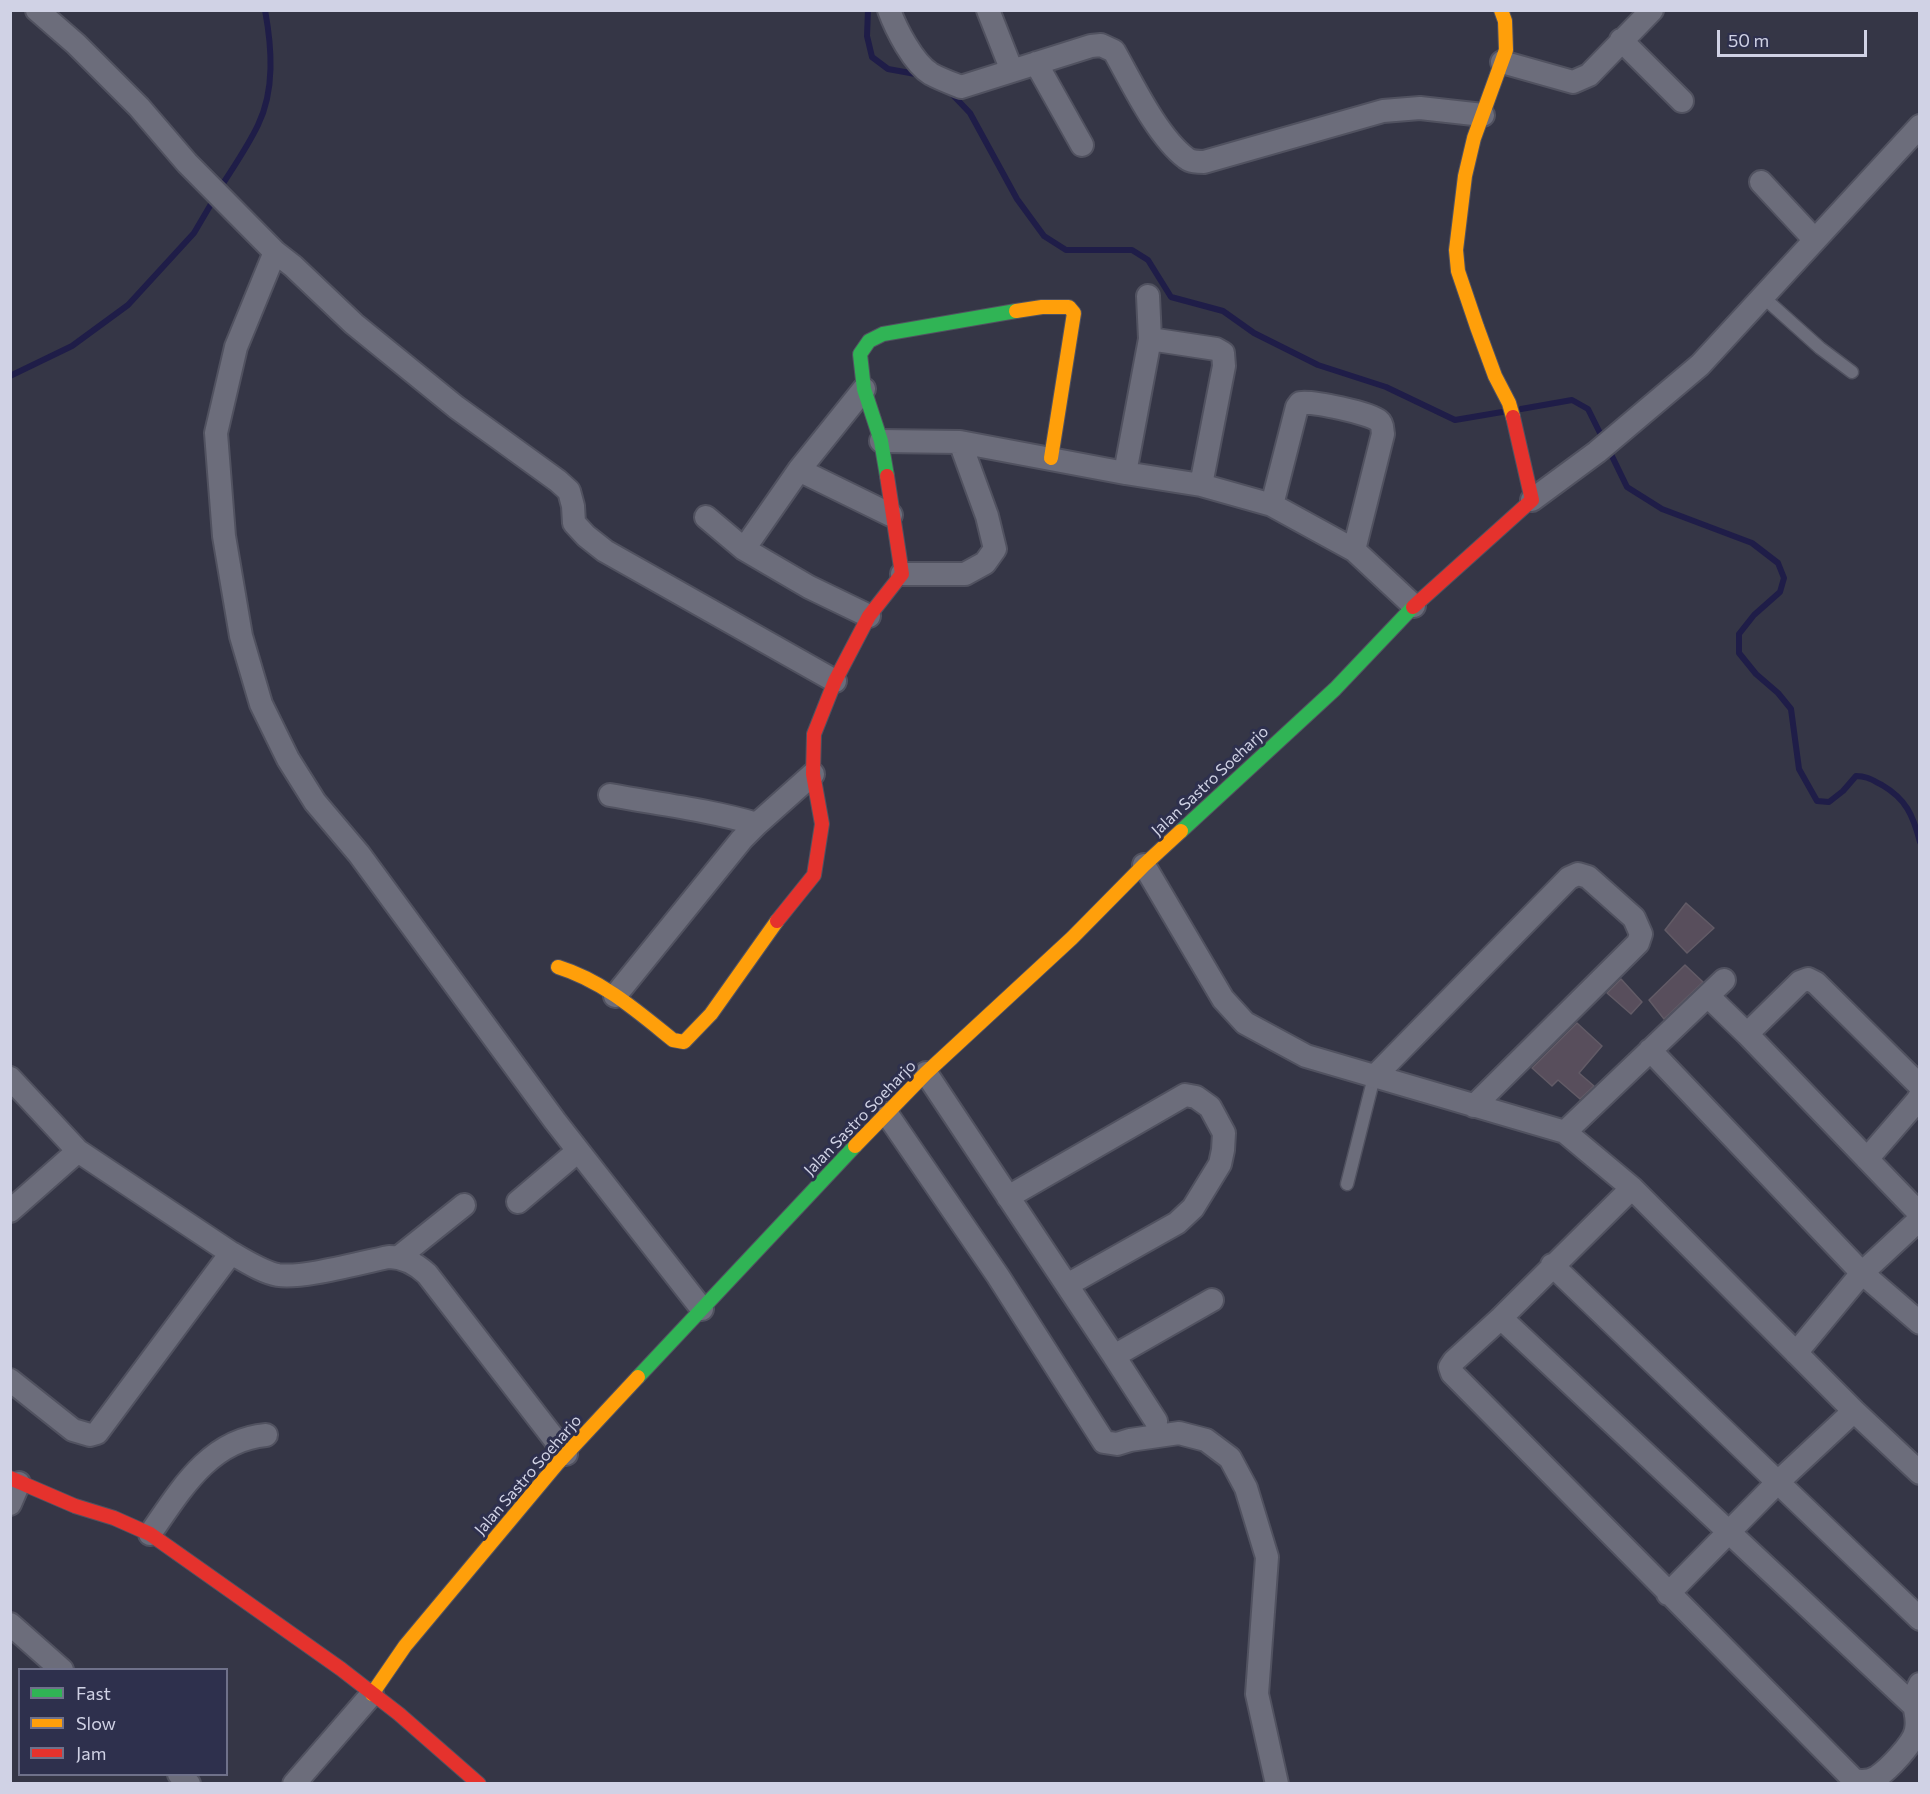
<!DOCTYPE html>
<html>
<head>
<meta charset="utf-8">
<style>
  body { margin:0 }
  #map { position:relative; width:1930px; height:1794px; overflow:hidden; background:#353646; font-family:Commissioner,sans-serif }
  canvas { display:block }
  .frame { position:absolute; inset:0; border:12px solid #d0d2e5; pointer-events:none }
  .legend { position:absolute; left:18px; top:1668px; width:210px; height:108px; box-sizing:border-box; background:#2e304d; border:2px solid #6f718a; margin:0; padding:8px 10px; list-style:none; font-size:18px; color:#d0d2e5 }
  .legend li { display:flex; align-items:center; gap:12px; height:30px }
  .legend b { width:30px; border:2px solid #6f718a }
  .scale { position:absolute; left:1717px; top:30px; width:150px; height:27px; box-sizing:border-box; border:3px solid #d0d2e5; border-top:0; padding-left:8px; font-size:18px; line-height:21px; white-space:nowrap; color:#d0d2e5; -webkit-text-stroke:4px #2e304d; paint-order:stroke }
</style>
</head>
<body>
<div id="map">
<canvas width="1930" height="1794"></canvas>
<div class="frame"></div>
<ul class="legend">
<li><b style="height:8px;background:#30b455"></b>Fast</li>
<li><b style="height:8px;background:#ff9f0a"></b>Slow</li>
<li><b style="height:8px;background:#e5322d"></b>Jam</li>
</ul>
<div class="scale">50 m</div>
</div>
<script>
const context = document.querySelector('canvas').getContext('2d');
context.lineJoin = 'round';
function stroke(path, color, width, dash) {
  context.strokeStyle = color;
  context.lineWidth = width;
  context.lineCap = dash ? 'butt' : 'round';
  context.setLineDash(dash || []);
  context.stroke(path);
}
function fillPath(path, color) {
  context.fillStyle = color;
  context.fill(path, 'evenodd');
}
function label(font, color, halo, rows, align = 'center') {
  context.font = font + ' Commissioner,sans-serif';
  context.lineWidth = 6;
  context.setLineDash([]);
  context.textBaseline = 'middle';
  context.strokeStyle = halo;
  context.fillStyle = color;
  for (const [text, x, y, turn = 0] of rows) {
    context.save();
    context.translate(x, y);
    context.rotate((+turn || 0) * Math.PI / 180);
    context.textAlign = isNaN(turn) ? turn : align;
    if (halo) context.strokeText(text, 0, 0);
    context.fillText(text, 0, 0);
    context.restore();
  }
}
const stream = new Path2D(`
  M868 10 867 36 872 57 888 69 921 75
  M949 91 970 113 1017 199 1044 236 1066 250H1132L1148 260 1171 297 1223 311 1254 333 1318 365 1386 387 1455 420 1502 412
  M219 190C232 169 247 148 258 125 275 90 272 48 265 10
  M10 376 72 346 128 305 194 233 214 199
  M1521 409 1572 400 1588 409 1603 439
  M1608 448 1627 487 1662 509 1752 543 1778 563 1784 578 1780 592 1754 615 1739 634V653L1756 674 1778 693 1791 709 1799 769 1817 801 1829 802 1843 791 1856 776C1867 776 1872 780 1882 785 1906 799 1913 815 1920 842`);
const building = new Path2D(`
  M1686 903 1714 928 1687 953 1665 930Z
  M1685 965 1703 982 1664 1019 1649 1000Z
  M1621 979 1642 1002 1631 1014 1607 993Z
  M1577 1023 1602 1046 1579 1073 1594 1086 1580 1099 1558 1080 1552 1086 1532 1068Z`);
const lane = new Path2D(`
  M1762 296 1820 348 1852 372
  M1347 1184 1374 1077`);
const street = new Path2D(`
  M37 10 76 44 139 107 187 163 275 252 293 266 354 324 456 407 558 481 569 491 573 506 574 523 586 536 605 551 835 681
  M889 10C896 29 913 63 931 74 940 79 951 83 961 87L1091 46 1101 45 1114 51C1132 83 1157 136 1186 158 1191 162 1198 162 1204 162L1383 111 1420 108 1483 115
  M988 10 1012 71
  M1621 40 1682 101
  M1502 62 1573 82 1589 75 1652 10
  M1036 63 1082 145
  M1761 182 1814 239
  M275 252 236 347 216 433 224 536 241 636 261 704 288 759 315 802 359 854 555 1121 702 1309
  M1150 339 1216 349 1223 353 1224 366 1201 485
  M881 441 960 442 1125 473 1201 485 1272 505 1354 550 1414 606
  M799 470 891 515
  M1125 473 1150 339 1148 296
  M1532 500 1597 452 1700 365 1920 126
  M1272 505 1297 407 1300 403C1313 401 1370 413 1379 421 1383 424 1382 429 1383 434L1354 550
  M706 517 744 549 809 587 869 616
  M744 549 799 470 864 389
  M902 574H965L985 563 995 549 987 516 960 442
  M610 795C659 804 709 810 757 824L813 774
  M1144 865 1223 999 1245 1023 1306 1056 1565 1132 1632 1188 1854 1411 1920 1473
  M615 996 742 839 757 824
  M1708 996 1747 1034 1920 1214
  M1747 1034 1800 982 1808 979 1816 983 1920 1086
  M1650 1050 1862 1273 1920 1323
  M926 1073 1114 1356 1212 1300
  M1374 1077 1569 878 1578 874 1588 877 1634 918 1641 934 1638 943 1474 1106
  M10 1078 78 1151 231 1253 97 1433 90 1435 73 1430 10 1380
  M887 1114 998 1276 1104 1442 1117 1444 1130 1440 1179 1433 1206 1440 1230 1458 1246 1488 1267 1557 1257 1694 1277 1784
  M1565 1132 1724 980
  M1867 1159 1917 1101 1920 1096
  M1632 1188 1501 1318 1454 1361 1450 1367 1452 1373 1854 1780C1862 1782 1870 1781 1877 1777 1889 1769 1914 1743 1916 1730 1920 1709 1907 1708 1920 1684
  M1008 1197 1185 1095 1196 1097 1210 1107 1224 1133 1223 1150 1220 1164 1193 1208 1177 1223 1067 1285
  M518 1202 578 1151
  M10 1211 78 1151
  M231 1253C246 1261 262 1272 278 1275 303 1279 362 1262 389 1257 404 1257 416 1264 427 1274L566 1454
  M399 1257 464 1205
  M1552 1265 1920 1619
  M1501 1318 1913 1705
  M1796 1353 1862 1273 1920 1219
  M1114 1356 1156 1421
  M10 1504 19 1483
  M150 1534C180 1491 209 1440 266 1435
  M1668 1594 1778 1482 1854 1411
  M10 1624 62 1670
  M179 1774 189 1784
  M294 1784 372 1694`);
const fast = new Path2D(`
  M887 476 881 441 864 389 860 354 869 341 883 334 1016 311
  M1181 831 1335 689 1413 607
  M638 1377 855 1146`);
const slow = new Path2D(`
  M1501 10 1505 21 1506 50 1474 138 1465 176 1456 250 1458 271 1477 327 1495 376 1509 403 1513 417
  M1016 311 1042 307H1069L1074 313 1051 458
  M558 967C603 981 637 1011 673 1040L684 1042 711 1014 777 921
  M855 1146 926 1073 1072 938 1144 865 1181 831
  M372 1694 405 1646 557 1464 638 1377`);
const jam = new Path2D(`
  M1413 607 1532 500 1513 417
  M777 921 814 875 822 824 813 774 814 734 835 681 869 616 902 574 887 476
  M10 1478 75 1506 114 1518 150 1534 341 1669 399 1714 479 1784`);
const streetNames = [
  ["Jalan Sastro Soeharjo",1210,781,-43],
  ["Jalan Sastro Soeharjo",860,1118,-46],
  ["Jalan Sastro Soeharjo",528,1475,-49]
];
stroke(stream, '#1f1d48', 6);
fillPath(building, '#584e5c');
stroke(building, '#625b66', 1.5);
stroke(lane, '#515260', 15);
stroke(street, '#515260', 26);
stroke(fast, '#515260', 16);
stroke(slow, '#515260', 16);
stroke(jam, '#515260', 16);
stroke(lane, '#6c6d7b', 12);
stroke(street, '#6c6d7b', 22);
stroke(fast, '#30b455', 14);
stroke(slow, '#ff9f0a', 14);
stroke(jam, '#e5322d', 14);
label('16px', '#d0d2e5', '#2e304d', streetNames);
</script>
</body>
</html>
